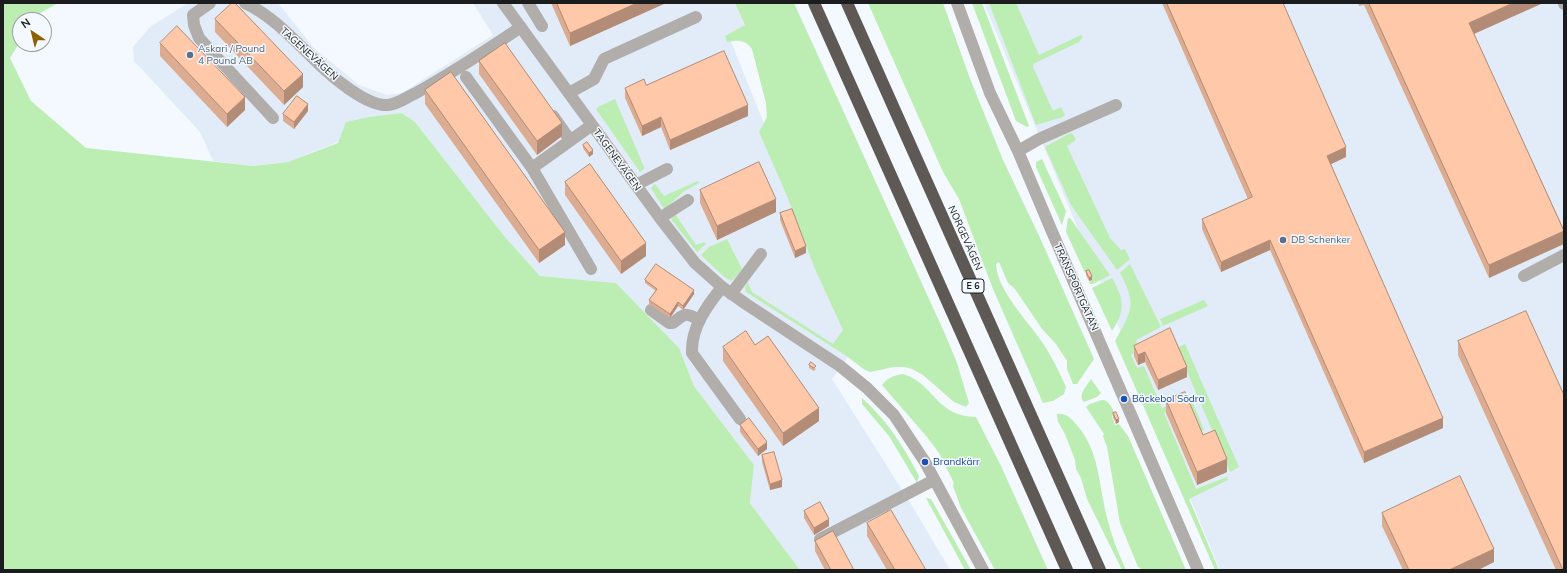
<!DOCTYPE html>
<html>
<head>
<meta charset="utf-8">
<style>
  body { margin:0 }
  #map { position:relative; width:1567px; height:573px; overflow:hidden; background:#f3f9fe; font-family:Mulish,sans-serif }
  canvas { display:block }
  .frame { position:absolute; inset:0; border:4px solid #1a1c1e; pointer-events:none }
  .north { position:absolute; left:12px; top:12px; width:40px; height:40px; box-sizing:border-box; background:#f3f9fe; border:1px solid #9ca1a4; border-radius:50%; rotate:325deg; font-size:11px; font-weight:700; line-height:16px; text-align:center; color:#1a1c1e }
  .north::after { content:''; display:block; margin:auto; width:14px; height:18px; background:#8c6104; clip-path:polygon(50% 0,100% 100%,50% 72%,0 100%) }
</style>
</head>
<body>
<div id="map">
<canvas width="1567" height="573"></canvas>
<div class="frame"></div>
<div class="north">N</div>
</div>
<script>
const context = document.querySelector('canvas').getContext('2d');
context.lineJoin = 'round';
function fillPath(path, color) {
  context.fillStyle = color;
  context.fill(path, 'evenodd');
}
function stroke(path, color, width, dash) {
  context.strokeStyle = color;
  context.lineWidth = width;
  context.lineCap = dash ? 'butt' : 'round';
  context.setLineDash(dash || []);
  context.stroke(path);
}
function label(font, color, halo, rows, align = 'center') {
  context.font = font + ' Mulish,sans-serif';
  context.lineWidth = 3;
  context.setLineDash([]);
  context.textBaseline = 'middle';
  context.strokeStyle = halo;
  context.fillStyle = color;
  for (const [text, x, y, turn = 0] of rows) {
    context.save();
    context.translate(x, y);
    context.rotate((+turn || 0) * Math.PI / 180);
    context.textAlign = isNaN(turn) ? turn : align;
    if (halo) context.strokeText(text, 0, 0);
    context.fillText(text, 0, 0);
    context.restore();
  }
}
const built = new Path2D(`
  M188 3H278L314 48 359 85 387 95 402 93 493 35 473 3H739L750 30 730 39 854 348 832 379 911 504 950 570H800L750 503 754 465 694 386 679 348 616 283 540 276 505 237 415 122 402 113 392 115 338 142 288 162 254 166 213 161 200 132 134 61 133 47 150 27Z
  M984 3H1564V570H1220Z`);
const green = new Path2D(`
  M3 3H58L37 15 34 20H20V42L10 58 31 101 86 148 254 166 288 162 338 143 346 122 369 117 402 113 415 122 505 237 540 276 616 283 679 348 694 386 754 465 750 503 800 570H3Z
  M735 3H794L945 334 957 363 969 403 966 407 954 402 923 375 912 369 905 367H894L870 372 865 370 845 355 746 292 745 287 748 283 752 292 833 344 843 330 815 269 787 196 759 132 767 117 766 103 752 49C745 39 737 40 727 42L725 36 745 25Z
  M868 3H943L969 76 1003 160 1041 240 1094 359 1077 384H1073L1067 369V361L1056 344 1042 329 1015 289 1008 283 999 262 996 264C997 292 1032 325 1046 348 1054 361 1060 374 1066 387L1064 394 1053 401 1043 403 993 289 959 199 943 172Z
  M972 3H982L1029 126 1027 127 1016 121Z
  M989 3H1016L1039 55 1081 35 1083 37 1079 42 1033 64V67L1053 111 1061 107 1065 115 1063 117 1036 125Z
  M615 99 644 167V169L640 172 596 109 598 107Z
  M1070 133H1072L1076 140 1067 146 1110 238 1121 250 1125 249 1130 259 1117 270 1071 205 1045 147Z
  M1042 159 1066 211 1062 225 1036 167V162Z
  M698 181 699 183 683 192 665 209 662 206 651 188 655 184 664 196Z
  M675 214 696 245 704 242 706 244 697 252 671 219V217Z
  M1068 218H1070L1110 275 1093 284H1090L1089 282 1092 280 1088 271 1085 273 1066 232Z
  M727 239 742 269 734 279 731 281 722 275 701 255 709 247Z
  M1130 264 1161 327 1136 340 1140 351 1131 355 1137 368 1144 366 1162 408 1190 396 1204 430 1198 432 1186 403 1164 413 1196 489 1227 477 1228 480 1189 499 1219 570H1215L1115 341C1132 311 1137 304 1120 273Z
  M1112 278C1124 299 1126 310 1112 331L1092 288Z
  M1204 300 1208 306 1163 326 1160 319Z
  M1185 344 1239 467 1230 472 1177 348Z
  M903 374C934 383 936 417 976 417L1001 466 1048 570H995L961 508 953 486 954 483 939 453 927 437 882 385C887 378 895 375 903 374Z
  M1091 379 1101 393 1097 397 1084 402C1077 395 1087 386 1091 379Z
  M862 398C887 420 904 447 919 476L917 483 889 436 862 404Z
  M1102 400C1109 400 1112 408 1115 414L1112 416 1115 425 1119 424 1128 436 1186 570H1143L1138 567 1120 523 1107 447 1103 436 1104 434 1086 407 1090 404Z
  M1057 414C1065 413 1070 417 1075 423 1101 451 1098 486 1108 521 1112 538 1119 554 1126 570H1122L1087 499 1081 478 1076 469 1075 460 1065 434 1058 422Z
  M926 498 931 499 971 570H965Z`);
const minor = new Path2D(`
  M210 3 193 15 194 25 199 38 273 118
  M245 3C273 16 295 41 317 62 331 76 367 107 388 105 398 104 407 97 416 93 452 73 487 50 521 27
  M503 3 660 218 695 263 722 287 746 304 840 366 867 388 894 415 925 462 983 570
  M528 3 542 26
  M957 3 990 93 1018 151 1050 227 1198 570
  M1564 3V4
  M466 77 532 168 591 269
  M569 93 594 79 604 59 696 17
  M553 116 570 140
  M1018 151 1039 139 1116 105
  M532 168 592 125
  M636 185 667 169
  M660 218 688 200
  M1524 276 1564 255
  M722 287C707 306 691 327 692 353L740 419
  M731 294 761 254
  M651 310 669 323H673C685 313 685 312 700 320
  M820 539 934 480`);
const highway = new Path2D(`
  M814 3 1067 570
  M847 3 1100 570`);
const wall = new Path2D(`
  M551 3H666L570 46Z
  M1162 3H1283L1346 157 1331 164 1443 428 1364 463 1270 250 1221 272 1202 229V219L1248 199Z
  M1358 3H1543L1474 34 1564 230 1489 278 1364 5 1359 6Z
  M215 19 303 87 284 105 215 32Z
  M160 43 245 110 227 127 160 56Z
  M479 61 562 136 537 155 479 74Z
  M646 85 748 116 670 150 661 127 642 136 625 98V88Z
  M425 90 565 245 539 263 425 104Z
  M308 111 294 129 283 121V114Z
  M583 145 593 154 589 157 583 148Z
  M565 182 646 256 621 274 565 195Z
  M700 190 776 212 717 240 700 203Z
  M780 213 806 253 795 258 780 220Z
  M1086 271 1092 280 1089 281 1086 275Z
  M645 280 694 294 683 310 678 306 670 318 649 304V300L656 291 645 283Z
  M1458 341 1564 570H1556L1458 355Z
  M755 345 819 421 783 446 723 361V347Z
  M1134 346 1187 377 1158 390 1145 362 1138 365 1134 356Z
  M809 365 816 369 814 371 809 368Z
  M1166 400 1203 435 1227 472 1197 485 1166 413Z
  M1113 413 1119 422 1116 424 1113 417Z
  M740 425 767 449 758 456 740 432Z
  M762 455 782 487 770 490 762 462Z
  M804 511 829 526 814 535 804 518Z
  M1382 513 1494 562 1478 570H1403L1382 526Z
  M867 523 926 570H887L867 536Z
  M815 541 854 570H825L815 551Z`);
const shadedWall = new Path2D(`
  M637 3H666L570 46V33Z
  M1513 3H1543L1469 36V23Z
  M303 74V87L284 105V91Z
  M245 97V110L227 127V114Z
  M308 104V111L294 129V122Z
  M748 105V116L670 150V140Z
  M661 117V127L642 136V126Z
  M562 123V136L537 155V141Z
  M1346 147V157L1327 166V156Z
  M593 150V154L589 157V153Z
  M776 199V212L717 240V226Z
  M1564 231V244L1489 278V265Z
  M565 232V245L539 263V250Z
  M1270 240V250L1221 272V262Z
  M646 243V256L621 274V261Z
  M806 246V253L795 258V251Z
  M1092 276V280L1089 281V278Z
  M694 290V294L683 310V306Z
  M678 302V306L670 318V314Z
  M1145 352V362L1138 365V355Z
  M1187 367V377L1158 390V380Z
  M819 408V421L783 446V433Z
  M1443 418V428L1364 463V452Z
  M1119 419V422L1116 424V420Z
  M767 442V449L758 456V449Z
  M1227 459V472L1197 485V472Z
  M782 480V487L770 490V484Z
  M829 519V526L814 535V528Z
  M1494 549V562L1478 570H1449Z`);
const building = new Path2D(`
  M232 3H235L303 74 284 91 215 19Z
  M557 3H637L570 33Z
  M1167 3H1283L1346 147 1327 156 1443 418 1364 452 1270 240 1221 262 1202 219 1252 197Z
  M1369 3H1513L1469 23 1564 231 1489 265Z
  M177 26 245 97 227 114 160 43Z
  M505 43 562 123 537 141 479 61Z
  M724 51 748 105 670 140 661 117 642 126 625 88 644 79 646 85Z
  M451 72 565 232 539 250 425 90Z
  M297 96 308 104 294 122 283 114Z
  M587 142 593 150 589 153 583 145Z
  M759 162 776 199 717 226 700 190Z
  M590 164 646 243 621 261 565 182Z
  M792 209 806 246 795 251 780 213Z
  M656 264 694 290 683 306 678 302 670 314 649 300 657 289 645 280Z
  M1089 270 1092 276 1089 278 1086 271Z
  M1526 311 1564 395V570H1563L1458 341Z
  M1170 328 1187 367 1158 380 1145 352 1138 355 1134 346Z
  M746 331 755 345 768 336 819 408 783 433 723 347Z
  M811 362 816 366 814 368 809 365Z
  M1185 392 1203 435 1215 430 1227 459 1197 472 1166 400Z
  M1116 412 1119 419 1116 420 1113 413Z
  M749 418 767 442 758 449 740 425Z
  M774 452 782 480 770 484 762 455Z
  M1460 476 1494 549 1449 570H1409L1382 513Z
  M820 502 829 519 814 528 804 511Z
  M891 510 926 570H895L867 523Z
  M833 531 854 570H831L815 541Z`);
const markers = [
  [190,55,4,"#5c6f8a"],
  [1283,240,4,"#5c6f8a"],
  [1124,399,4,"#1a4fb4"],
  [925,462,4,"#1a4fb4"]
];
const shields = [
  [973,286,22]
];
const shieldNames = [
  ["E 6",973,286]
];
const serviceNames = [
  ["Askari / Pound",198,49],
  ["4 Pound AB",198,61],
  ["DB Schenker",1291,240]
];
const streetNames = [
  ["TAGENEVÄGEN",309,54,42],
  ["TAGENEVÄGEN",617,160,54],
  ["NORGEVÄGEN",965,238,66],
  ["TRANSPORTGATAN",1076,287,66]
];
const transitNames = [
  ["Bäckebol Södra",1132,399],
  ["Brandkärr",933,462]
];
fillPath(built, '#e2ecf8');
fillPath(green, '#bcedb2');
stroke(minor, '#b0adab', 12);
stroke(highway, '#5e5955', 12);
fillPath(wall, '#dbac91');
fillPath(shadedWall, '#b28c76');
fillPath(building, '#ffc8a9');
stroke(building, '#b28c76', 1);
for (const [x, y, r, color] of markers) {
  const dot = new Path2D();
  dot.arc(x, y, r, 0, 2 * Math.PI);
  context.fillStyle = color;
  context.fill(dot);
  stroke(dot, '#f3f9fe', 1.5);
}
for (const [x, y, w] of shields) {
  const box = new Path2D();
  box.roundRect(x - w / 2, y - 7, w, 14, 3);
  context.fillStyle = '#f3f9fe';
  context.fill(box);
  stroke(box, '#1a1c1e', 1);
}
label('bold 9px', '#1a1c1e', null, shieldNames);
label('10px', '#4e5e75', '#f3f9fe', serviceNames, 'left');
label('10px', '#1a1c1e', '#f3f9fe', streetNames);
label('10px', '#164399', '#f3f9fe', transitNames, 'left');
</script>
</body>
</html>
